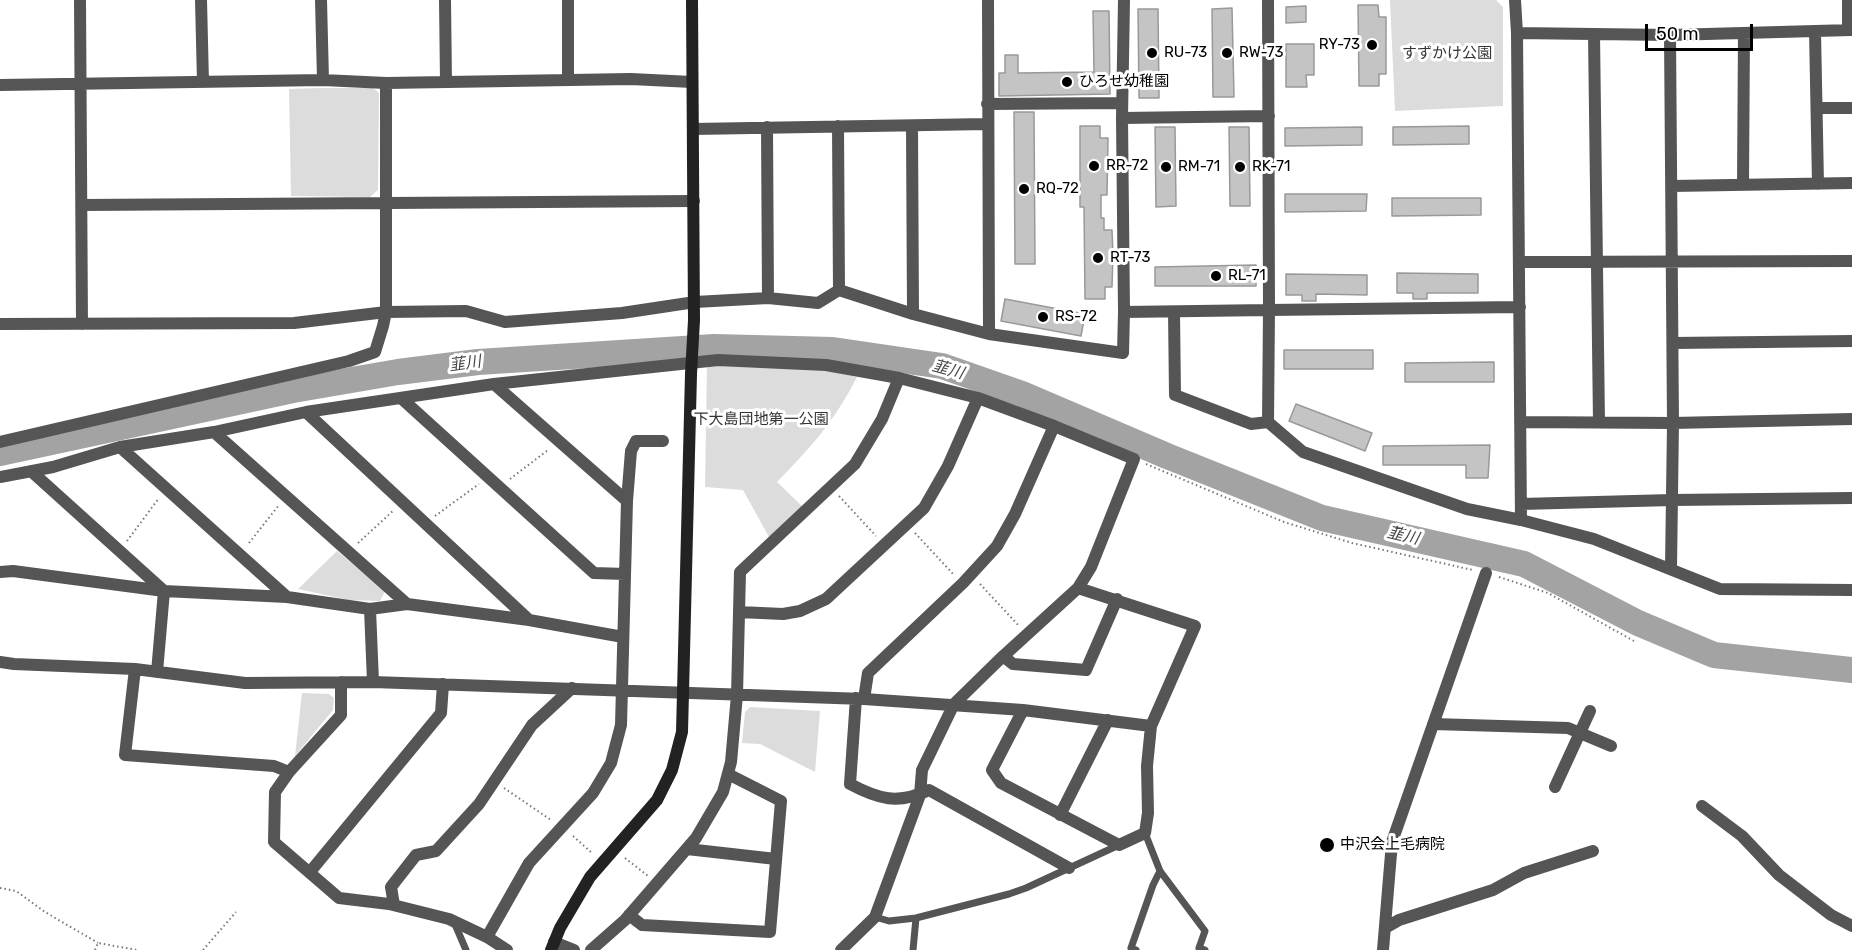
<!DOCTYPE html>
<html>
<head>
<meta charset="utf-8">
<style>
  body { margin:0 }
  #map { position:relative; width:1852px; height:950px; overflow:hidden; background:#fff; font-family:Rubik,sans-serif }
  canvas { display:block }
  .scale { position:absolute; left:1645px; top:24px; width:108px; height:27px; box-sizing:border-box; border:3px solid #000; border-top:0; padding-left:8px; font-size:18px; line-height:21px; white-space:nowrap; color:#000; -webkit-text-stroke:4px #fff; paint-order:stroke }
</style>
</head>
<body>
<div id="map">
<canvas width="1852" height="950"></canvas>
<div class="scale">50 m</div>
</div>
<script>
const context = document.querySelector('canvas').getContext('2d');
context.lineJoin = 'round';
function fillPath(path, color) {
  context.fillStyle = color;
  context.fill(path, 'evenodd');
}
function stroke(path, color, width, dash) {
  context.strokeStyle = color;
  context.lineWidth = width;
  context.lineCap = dash ? 'butt' : 'round';
  context.setLineDash(dash || []);
  context.stroke(path);
}
function label(font, color, halo, rows, align = 'center') {
  context.font = font + ' Rubik,"Noto Sans JP",sans-serif';
  context.lineWidth = 6;
  context.setLineDash([]);
  context.textBaseline = 'middle';
  context.strokeStyle = halo;
  context.fillStyle = color;
  for (const [text, x, y, turn = 0] of rows) {
    context.save();
    context.translate(x, y);
    context.rotate((+turn || 0) * Math.PI / 180);
    context.textAlign = isNaN(turn) ? turn : align;
    if (halo) context.strokeText(text, 0, 0);
    context.fillText(text, 0, 0);
    context.restore();
  }
}
const green = new Path2D(`
  M1390 0H1496L1503 7V106L1395 111Z
  M321 88H373L379 93 378 190 370 197 291 196 289 89Z
  M707 365 816 368 857 377C834 422 812 446 777 482L802 506 769 537 743 490 705 487Z
  M337 551 385 591 380 601 349 600 298 589Z
  M302 693 329 694 334 698 333 710 295 756Z
  M750 707 820 711 815 772 760 744 742 743 745 712Z`);
const river = new Path2D(`
  M0 453 293 390 398 372 478 362 714 347 833 350 942 366 1022 394 1167 456 1322 518 1524 564 1638 623 1714 655 1852 670`);
const building = new Path2D(`
  M1358 5H1378L1379 17H1386V74H1379V86H1359Z
  M1306 6V22L1286 23V7Z
  M1232 8 1234 97H1213L1212 9Z
  M1138 9H1158L1159 98H1139Z
  M1093 11H1109L1110 94 999 96V73H1005V55H1018V73L1094 72Z
  M1286 44H1314V75H1306L1307 87H1286Z
  M1014 112H1034L1035 264H1015Z
  M1080 126H1100V138H1108L1107 195H1101V218H1104V230H1112L1113 255 1112 287H1105V299H1085L1084 207H1080Z
  M1469 126V144L1393 145V127Z
  M1155 127H1175L1176 206 1156 207Z
  M1229 127H1249L1250 206H1230Z
  M1362 127V145L1285 146V128Z
  M1285 194H1367L1366 211 1285 212Z
  M1392 198H1481V215L1392 216Z
  M1256 265V286H1155V267Z
  M1397 273 1478 274V293H1427V299H1413V293H1397Z
  M1286 274 1367 275V295L1316 294V301H1302V295H1286Z
  M1005 299 1085 314 1081 336 1001 321Z
  M1284 350H1373V369H1284Z
  M1494 362V382H1405V363Z
  M1296 404 1372 433 1365 451 1289 421Z
  M1490 445 1488 478H1466V465H1383V446Z`);
const path = new Path2D(`
  M1146 464 1284 522 1352 543 1473 570
  M510 479 548 450
  M839 496 876 536
  M435 516 479 484
  M915 533 954 575
  M127 541 159 498
  M249 543 279 505
  M358 543 394 510
  M1499 577 1548 593 1634 641
  M980 584 1019 626
  M504 788 551 820
  M573 836 593 854
  M625 858 648 876
  M0 888 16 891 45 912 98 943
  M95 950 98 943 137 950
  M203 950 236 912`);
const lane = new Path2D(`
  M1145 833 1160 871 1205 931 1199 948 1205 950
  M875 917 889 921 916 918 1009 894 1026 888 1119 845
  M454 922 466 950
  M913 950 916 918
  M1136 950 1131 948 1153 885 1160 871`);
const street = new Path2D(`
  M80 0 82 324
  M201 0 203 82
  M321 0 323 80
  M445 0 446 82
  M1124 0 1122 118 1124 312 1269 310 1268 422 1303 452 1467 509 1521 520 1594 539 1720 589 1852 590
  M1268 0 1269 310 1520 307
  M1515 0 1517 33 1521 520
  M1848 0V30
  M1815 31 1818 184
  M1517 33 1670 35 1852 30
  M1594 34 1599 422
  M1670 35 1673 423 1671 568
  M568 80V0
  M0 85 323 80 386 83 631 79 692 82
  M987 104 1122 103
  M1817 108H1852
  M1122 118 1269 116
  M838 126 839 290
  M912 126 913 314
  M767 127 768 298
  M693 129 987 124
  M1743 184 1744 33
  M1672 186 1852 183
  M82 205 694 201
  M1519 262 1852 261
  M1174 312 1175 395 1251 424 1268 422
  M0 324 294 323 386 312 466 311 505 322 622 313 695 302 768 298 818 303 839 290 913 314 989 334 988 0
  M989 334 1123 353 1124 312
  M1673 343 1852 341
  M401 398 594 573 625 574
  M306 412 529 620
  M1520 422 1673 423 1852 419
  M214 432 407 604
  M0 442 349 361 375 352 383 326 386 312V83
  M120 447 287 597
  M31 471 164 591 157 672
  M0 477 53 467 120 447 214 432 306 412 494 384 718 360 826 365 899 378 978 398 1054 426 1134 459 1091 567 1078 588 1195 626 1151 726 1023 710 864 699 373 682 245 683 135 669 14 664 0 662
  M627 501 631 451 636 441H663
  M1521 504 1672 500 1852 498
  M0 572 13 571 164 591 287 597 370 609 407 604 529 620 623 637
  M370 609 373 682
  M739 612 783 614 800 611 826 599 924 508 948 466 978 398
  M1003 656 1013 664 1086 670 1117 599
  M135 669 125 755 274 766 289 772 275 792 274 842 339 898 389 904 449 919 487 937 507 950
  M856 698 850 784C878 799 898 805 929 790L1069 868
  M864 699 868 673 963 583 997 546 1015 514 1054 426
  M1023 710 992 770 1001 783 1119 845 1145 833 1148 813 1147 766 1151 726
  M1433 724 1568 728 1611 746
  M289 772 341 715V682
  M1555 787 1590 711
  M1702 806 1742 836 1779 875 1831 915 1852 926
  M1060 815 1108 720
  M687 849 776 859
  M310 872 441 713 443 684
  M394 905 391 887 416 855 436 851 479 804 532 725 572 688
  M629 915 642 925 770 932 781 801 728 774
  M1385 928 1399 920 1493 890 1524 873 1593 851
  M487 937 529 863 593 793 611 763 621 725 627 501 494 384
  M554 942 574 950
  M591 950 625 920 696 838 723 792 731 762 737 695 740 572 855 464 882 419 899 378
  M841 950 875 917 920 795 922 770 954 704 999 660 1078 588
  M1383 950 1392 842 1486 573`);
const secondary = new Path2D(`
  M692 0 694 320
  M551 950 560 928 590 877 657 800 672 770 682 732 691 374`);
const secondaryBridge = new Path2D(`
  M691 374 694 320`);
const markers = [
  [1372,45,6,"#000"],
  [1152,53,6,"#000"],
  [1227,53,6,"#000"],
  [1067,82,6,"#000"],
  [1094,166,6,"#000"],
  [1166,167,6,"#000"],
  [1240,167,6,"#000"],
  [1024,189,6,"#000"],
  [1098,258,6,"#000"],
  [1216,276,6,"#000"],
  [1043,317,6,"#000"],
  [1327,845,8,"#000"]
];
const poiNames = [
  ["RY-73",1360,45,"right"],
  ["RU-73",1164,53],
  ["RW-73",1239,53],
  ["ひろせ幼稚園",1079,82],
  ["RR-72",1106,166],
  ["RM-71",1178,167],
  ["RK-71",1252,167],
  ["RQ-72",1036,189],
  ["RT-73",1110,258],
  ["RL-71",1228,276],
  ["RS-72",1055,317],
  ["中沢会上毛病院",1340,845]
];
const parkNames = [
  ["すずかけ公園",1447,54],
  ["下大島団地第一公園",761,420]
];
const waterNames = [
  ["韮川",465,364,-8],
  ["韮川",948,370,15],
  ["韮川",1403,536,13]
];
fillPath(green, '#dcdcdc');
stroke(river, '#a3a3a3', 26);
fillPath(building, '#c4c4c4');
stroke(building, '#999', 1.5);
stroke(path, '#777', 2, [1.5, 3]);
stroke(lane, '#555', 7);
stroke(street, '#555', 12);
stroke(secondary, '#222', 12);
stroke(secondaryBridge, '#222', 12);
for (const [x, y, r, color] of markers) {
  const dot = new Path2D();
  dot.arc(x, y, r, 0, 2 * Math.PI);
  context.fillStyle = color;
  context.fill(dot);
  stroke(dot, '#fff', 2);
}
label('15px', '#000', '#fff', poiNames, 'left');
label('15px', '#333', '#fff', parkNames);
label('italic 16px', '#444', '#fff', waterNames);
</script>
</body>
</html>
